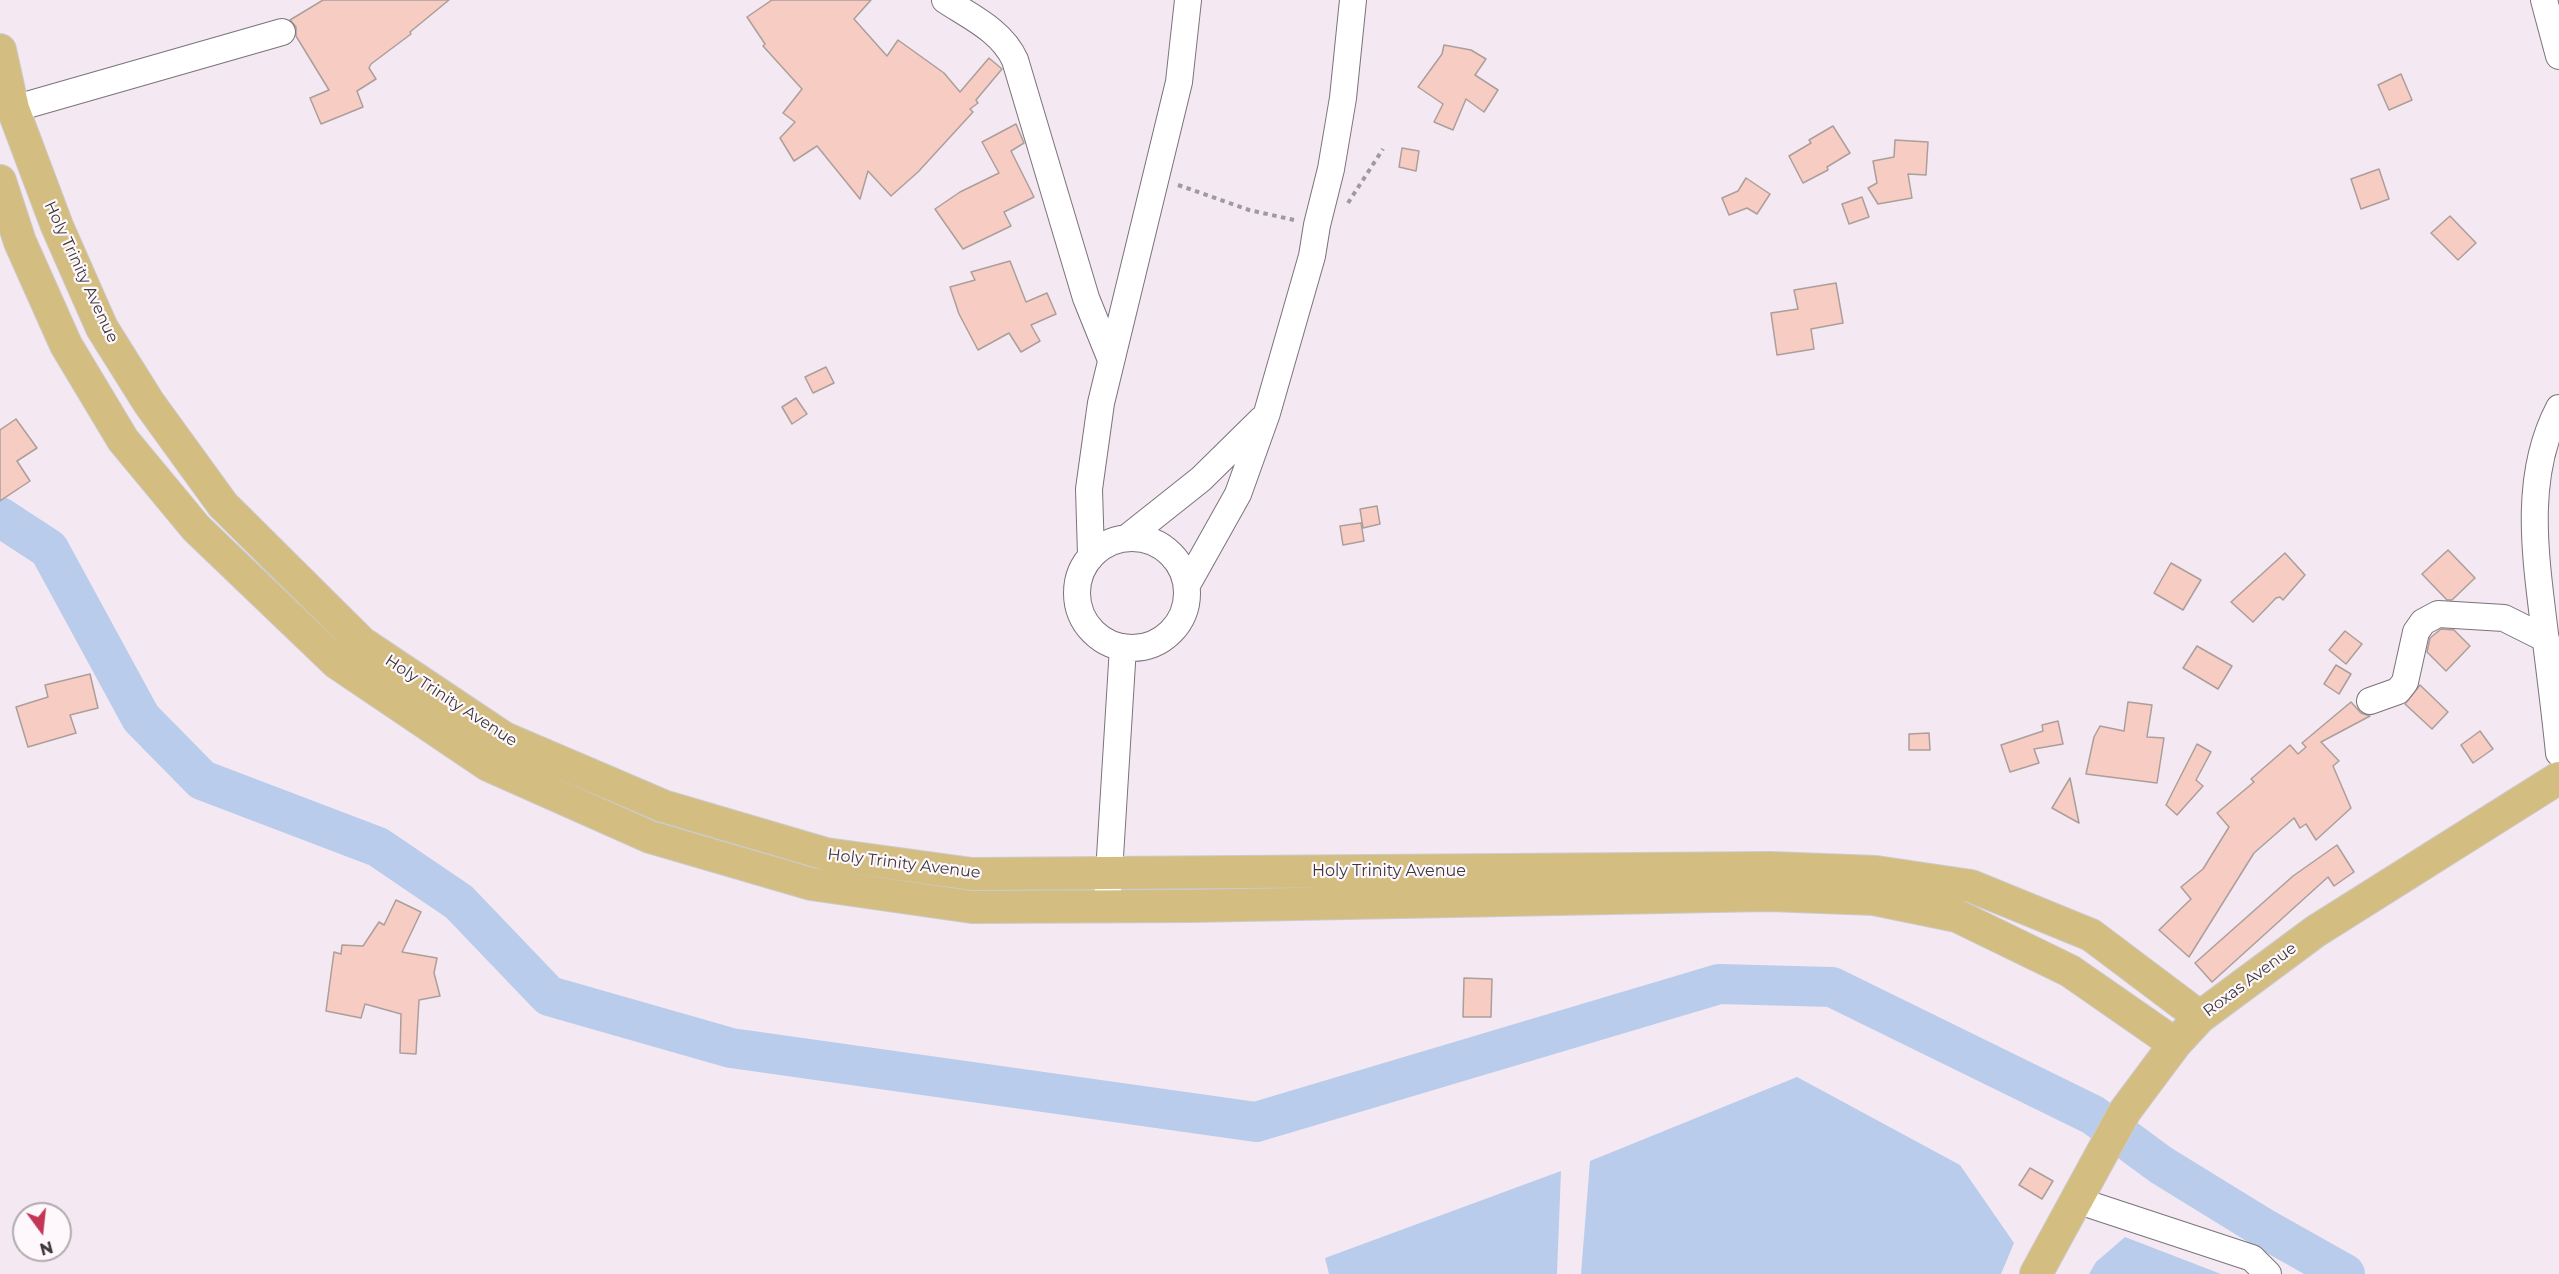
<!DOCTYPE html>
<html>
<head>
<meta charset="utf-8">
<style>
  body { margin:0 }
  #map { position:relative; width:2559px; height:1274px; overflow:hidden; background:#f4e9f2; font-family:Montserrat,sans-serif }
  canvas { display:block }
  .north { position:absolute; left:12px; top:1202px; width:60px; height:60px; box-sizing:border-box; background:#fef8fd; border:2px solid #b0abaf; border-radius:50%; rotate:165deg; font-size:16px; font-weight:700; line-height:24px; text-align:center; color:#3b373a }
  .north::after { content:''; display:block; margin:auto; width:21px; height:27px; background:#c53556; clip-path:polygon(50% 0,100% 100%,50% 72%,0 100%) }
</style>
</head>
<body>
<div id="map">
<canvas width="2559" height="1274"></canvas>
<div class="north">N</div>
</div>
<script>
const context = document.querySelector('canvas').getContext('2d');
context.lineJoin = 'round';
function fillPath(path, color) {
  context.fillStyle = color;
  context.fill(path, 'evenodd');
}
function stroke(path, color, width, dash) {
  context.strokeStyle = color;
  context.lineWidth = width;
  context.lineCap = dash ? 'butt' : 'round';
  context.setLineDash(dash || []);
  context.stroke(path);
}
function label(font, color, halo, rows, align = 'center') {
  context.font = font + ' Montserrat,sans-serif';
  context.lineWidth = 4.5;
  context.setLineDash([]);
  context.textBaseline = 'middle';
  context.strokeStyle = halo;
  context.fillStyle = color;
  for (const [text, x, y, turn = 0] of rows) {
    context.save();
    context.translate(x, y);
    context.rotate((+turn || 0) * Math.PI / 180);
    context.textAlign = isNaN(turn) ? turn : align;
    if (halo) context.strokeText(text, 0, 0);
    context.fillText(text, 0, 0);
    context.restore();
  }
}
const water = new Path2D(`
  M1797 1077 1960 1165 2014 1243 2001 1274H1581L1590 1161Z
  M1561 1171 1557 1274H1329L1325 1258Z
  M2125 1237 2221 1274H2222H2089L2096 1262Z`);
const river = new Path2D(`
  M0 517 49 549 141 718 202 780 378 847 459 902 549 996 731 1048 1256 1122 1719 984 1832 987 2093 1115 2161 1165 2265 1229 2345 1274`);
const building = new Path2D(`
  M323 0H449L410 32 411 34 371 64 369 68 376 79 357 91 363 107 321 124 310 98 329 90 296 36V27L290 20Z
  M772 0H871L854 19 887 56 898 40 944 73 960 92 989 58 1002 69 976 100 978 103 970 109 973 112 918 172 891 196 868 171 860 199 817 146 794 161 780 138 795 122 783 113 802 89 763 46 765 44 747 17Z
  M1444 45 1471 50 1486 59 1475 75 1498 90 1484 112 1466 99 1453 130 1434 122 1443 104 1418 87 1442 54Z
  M2401 74 2412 100 2389 110 2378 85Z
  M1016 124 1024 143 1011 151 1034 197 1004 212 1011 226 963 249 935 209 960 192 999 173 982 142Z
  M1833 126 1850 153 1827 167 1828 170 1803 183 1789 156 1811 143 1809 140Z
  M1895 140 1928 142 1926 175 1908 174 1912 198 1878 204 1868 188 1877 183 1873 161 1894 157Z
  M1402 148 1419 151 1416 171 1399 167Z
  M2379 169 2389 199 2361 209 2351 179Z
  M1746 178 1770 194 1757 214 1747 208 1729 215 1722 198 1738 191Z
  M1862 197 1869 217 1849 224 1842 204Z
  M2450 216 2476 243 2458 260 2431 233Z
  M1010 261 1026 302 1047 293 1056 314 1031 325 1040 341 1021 352 1009 333 978 350 959 314 950 287 975 280 971 272Z
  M1836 283 1843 323 1811 329 1814 349 1777 355 1771 313 1798 309 1794 290Z
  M826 367 834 383 813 393 805 377Z
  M796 398 807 414 792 424 782 407Z
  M16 419 37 448 17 461 30 481 0 501V430Z
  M1377 506 1380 524 1363 528 1360 509Z
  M1361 523 1364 541 1343 545 1340 526Z
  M2448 550 2475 578 2452 600H2447L2422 574Z
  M2285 553 2305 575 2283 600 2280 597 2276 598 2253 622 2231 602Z
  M2171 563 2201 580 2183 610 2154 593Z
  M2441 629 2454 630 2470 646 2446 671 2427 652 2430 638Z
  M2345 631 2362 644 2346 664 2329 650Z
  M2197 646 2232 666 2218 689 2183 668Z
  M2336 665 2351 674 2339 694 2324 684Z
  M90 674 98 708 70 715 76 733 28 747 16 707 48 697 45 685Z
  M2420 685 2448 712 2432 729 2405 704Z
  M2128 702 2152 705 2147 737 2164 738 2157 783 2086 774 2094 737 2100 726 2124 731Z
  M2351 702 2361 713 2370 716 2321 742 2339 761 2333 766 2351 808 2316 840 2306 824 2300 828 2294 818 2254 853 2189 957 2159 930 2191 899 2181 887 2203 869 2229 827 2217 813 2254 782 2251 779 2290 745 2298 754 2306 747 2302 743Z
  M2058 721 2063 744 2034 749 2039 763 2010 772 2001 745 2043 731 2042 725Z
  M2480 731 2493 749 2473 763 2461 745Z
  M1929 733 1930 750H1909V734Z
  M2197 744 2211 752 2196 780 2203 786 2177 815 2166 805Z
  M2070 778 2079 823 2052 808Z
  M2337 845 2354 872 2334 886 2328 877 2212 982 2195 963 2293 876Z
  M396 900 421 912 402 952 437 958 434 973 440 996 419 1000 416 1054 400 1053 401 1014 365 1004 361 1018 326 1011 334 952 341 954 342 945 363 946 379 922 384 925Z
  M1464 978 1492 979 1491 1017H1463Z
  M2030 1168 2053 1181 2042 1199 2019 1185Z`);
const path = new Path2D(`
  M1178 185 1249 210 1294 220
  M1348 203 1383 149`);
const minor = new Path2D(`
  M945 0C971 17 1002 31 1015 60L1086 298 1111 360
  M2544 0 2559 56
  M13 109 282 32
  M2559 408C2522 478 2536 559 2545 634 2550 674 2555 713 2559 753
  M1128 537 1201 479 1261 420
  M1077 593a55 55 0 1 1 110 0a55 55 0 1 1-110 0Z
  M1091 555 1089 489 1101 403 1179 82 1188 0
  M1187 585 1238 494 1267 413 1312 256 1317 225 1331 169 1343 98 1353 0
  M2370 701 2398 691 2405 682 2416 632 2423 622 2438 614 2504 618 2546 639
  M1107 905 1123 647
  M2076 1200 2252 1258 2268 1274`);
const major = new Path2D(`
  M0 50 13 109 57 226 102 328 149 403 223 505 362 643 504 738 663 806 826 854 972 874 1771 868 1876 872 1971 886 2091 935 2200 1017
  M0 181 20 242 66 345 123 440 196 528 337 663 488 765 650 837 811 884 972 907 1190 906 1769 895 1874 899 1957 916 2070 971 2175 1044
  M2036 1274 2125 1111 2175 1044 2200 1017 2316 931 2559 778`);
const streetNames = [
  ["Holy Trinity Avenue",81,272,65],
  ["Holy Trinity Avenue",451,701,33],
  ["Holy Trinity Avenue",904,864,7],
  ["Holy Trinity Avenue",1389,871],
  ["Roxas Avenue",2250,980,-37]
];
fillPath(water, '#b9ccec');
stroke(river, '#b9ccec', 40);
fillPath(building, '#f6ccc3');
stroke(building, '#ac9e9b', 1.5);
stroke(minor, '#7b727a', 28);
stroke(major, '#cccbcc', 34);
stroke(path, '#a0999f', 4, [4.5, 4.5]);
stroke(minor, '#fff', 26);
stroke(major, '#d3bd81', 32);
label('16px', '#3b373a', '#fef8fd', streetNames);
</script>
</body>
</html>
